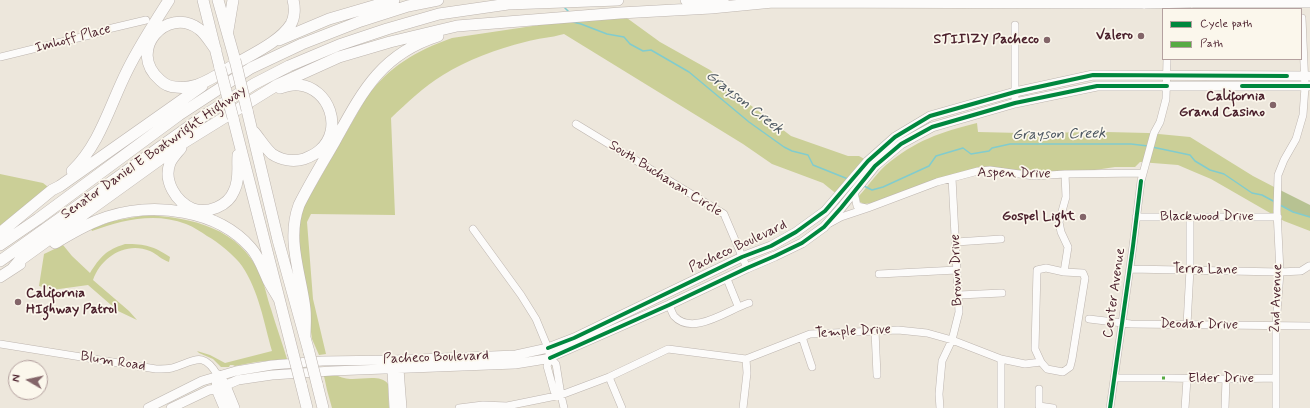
<!DOCTYPE html>
<html>
<head>
<meta charset="utf-8">
<style>
  body { margin:0 }
  #map { position:relative; width:1310px; height:408px; overflow:hidden; background:#ede7dc; font-family:Mynerve,sans-serif }
  canvas { display:block }
  .legend { position:absolute; left:1162px; top:8px; width:140px; height:52px; box-sizing:border-box; background:#fbf7ec; border:1px solid #b4a19f; margin:0; padding:5px 7px; list-style:none; font-size:12px; color:#4a1f2b }
  .legend li { display:flex; align-items:center; gap:8px; height:20px }
  .legend b { width:20px; border:1px solid #b4a19f }
  .north { position:absolute; left:8px; top:360px; width:40px; height:40px; box-sizing:border-box; background:#fbf7ec; border:1px solid #b4a19f; border-radius:50%; rotate:279deg; font-size:11px; font-weight:700; line-height:16px; text-align:center; color:#4a1f2b }
  .north::after { content:''; display:block; margin:auto; width:14px; height:18px; background:#836569; clip-path:polygon(50% 0,100% 100%,50% 72%,0 100%) }
</style>
</head>
<body>
<div id="map">
<canvas width="1310" height="408"></canvas>
<ul class="legend">
<li><b style="height:5px;background:#00873e"></b>Cycle path</li>
<li><b style="height:5px;background:#57aa44"></b>Path</li>
</ul>
<div class="north">N</div>
</div>
<script>
const context = document.querySelector('canvas').getContext('2d');
context.lineJoin = 'round';
function fillPath(path, color) {
  context.fillStyle = color;
  context.fill(path, 'evenodd');
}
function stroke(path, color, width, dash) {
  context.strokeStyle = color;
  context.lineWidth = width;
  context.lineCap = dash ? 'butt' : 'round';
  context.setLineDash(dash || []);
  context.stroke(path);
}
function label(font, color, halo, rows, align = 'center') {
  context.font = font + ' Mynerve,sans-serif';
  context.lineWidth = 3.5;
  context.setLineDash([]);
  context.textBaseline = 'middle';
  context.strokeStyle = halo;
  context.fillStyle = color;
  for (const [text, x, y, turn = 0] of rows) {
    context.save();
    context.translate(x, y);
    context.rotate((+turn || 0) * Math.PI / 180);
    context.textAlign = isNaN(turn) ? turn : align;
    if (halo) context.strokeText(text, 0, 0);
    context.fillText(text, 0, 0);
    context.restore();
  }
}
const green = new Path2D(`
  M620 13 660 42 710 70 749 104 791 136 848 156H859L868 161 839 196 823 183 772 164 743 144 564 34C550 38 538 38 525 42 497 49 467 60 443 75 423 87 407 103 391 118L395 215 311 214 307 222 313 299 326 354 319 355 312 339 297 234 304 206 366 98C389 66 416 51 452 38Z
  M977 123 978 132 1021 133 1107 132 1148 133 1190 137 1253 176 1278 189 1293 212 1310 217V231L1284 221 1211 179 1192 171 1178 165 1140 162 1135 167H1115L1095 170 1057 171 1036 173 995 168 872 203 864 204 860 202 859 196C868 186 876 174 886 165 915 141 940 132 977 123Z
  M0 174 43 183 52 190 0 233Z
  M147 215C193 218 239 228 260 274 265 285 267 298 271 309 276 326 282 342 287 359L256 362 235 366 233 365H230L229 367H221L213 359 199 353 197 351 210 355 225 363 272 351C264 323 259 291 242 266 235 256 218 242 207 236 201 232 194 227 186 224 155 212 122 220 92 231L91 229 113 221Z
  M125 244C146 244 153 246 170 257L169 262C162 260 157 254 150 251 126 241 101 257 93 280L129 311 137 320 118 311 88 285 52 290 39 286 44 254 63 245 72 256 90 273C100 257 106 250 125 244Z
  M334 375C339 376 345 379 350 379 361 380 381 374 388 384L389 408H332L327 390 324 376Z`);
const forest = new Path2D(`
  M1278 189 1310 205V217L1293 212 1277 203Z`);
const stream = new Path2D(`
  M564 7 570 13
  M573 22 581 24 607 34 624 37 630 44 643 51 651 50 689 72 749 122 784 147 792 151 808 155 813 165 848 179
  M1152 147 1190 155 1195 161 1210 170 1224 174 1252 193 1262 195 1275 202
  M864 186 872 190 883 187 929 166 936 156 963 148 971 154 989 151 992 148 1010 144H1131L1148 146
  M1280 205 1293 212 1310 217`);
const minor = new Path2D(`
  M0 57 102 32 108 29 146 20
  M1015 103V25
  M576 124 724 214 747 268
  M854 192 857 206 866 208
  M1136 217H1278
  M830 223 841 217 868 208 937 182 978 171 990 170 1034 176 1065 174 1142 173
  M473 229 521 295 536 319 548 348 550 358 547 366 554 391 561 395 556 364 550 358
  M956 242 1001 239
  M1046 268 1064 272 1083 273 1085 278 1072 359 1070 367 1063 372 1047 369 1041 362 1035 349 1037 270Z
  M1130 269 1280 272 1301 271 1309 266
  M1064 272 1068 247 1061 232 1059 222 1066 197 1065 174
  M879 274 957 270
  M727 279 738 306
  M959 295 1002 293
  M669 305C671 309 672 313 674 316 693 337 729 309 749 303
  M1089 319 1131 324 1310 326
  M1187 325 1190 269V217
  M875 331 877 375
  M802 337 812 367
  M0 344 156 369C161 369 167 369 172 368 195 361 203 350 218 376
  M1001 359V408
  M609 377 622 408
  M1114 378H1162
  M1165 378 1226 379 1276 378
  M1039 389V406L1053 408
  M561 395 564 408
  M459 408 483 405 507 406 561 395 609 377 668 349 746 359 810 334 898 330 927 333 952 340 1001 359 1025 364 1041 362
  M743 408 747 373 746 359
  M940 408 939 394 942 361 952 340 959 312 952 178
  M1110 408 1133 246 1141 181 1154 133 1160 122 1166 99 1167 59
  M1185 408 1187 379
  M1225 408 1226 379
  M1276 408V326L1280 272 1277 211 1278 175 1284 160 1296 139 1303 115 1305 87 1302 18`);
const major = new Path2D(`
  M393 364 392 370 394 408
  M397 365 399 369 402 408
  M148 408 202 381 236 371 272 365 322 361 394 360 516 355 548 348 574 338 742 257 771 246 796 232 825 211 868 161 895 137 930 116 1015 92 1093 75 1310 76
  M171 408 209 390 217 389 238 380 272 375 332 371 515 364 546 359 669 305 747 268 775 256 802 243 824 227 841 208 875 166 901 144 932 127 1015 103 1097 86H1310`);
const highway = new Path2D(`
  M203 0 220 68
  M218 0 235 60
  M686 0 723 1
  M767 2 1145 3
  M1191 2H1310
  M228 30 233 0
  M279 40 329 19 394 0
  M216 50C211 44 206 34 199 29 167 5 126 51 160 80 164 84 170 87 176 87 183 88 190 87 197 85 209 81 221 73 232 66 250 55 280 42 291 24 295 17 295 7 293 0
  M247 110 278 240 309 352
  M233 118 293 353
  M254 132C260 139 265 148 272 154 281 160 293 162 304 159 309 157 316 154 320 150 344 129 329 88 299 85 292 84 286 86 280 88
  M181 148C177 153 172 158 170 163 163 181 176 202 193 209 208 214 228 206 234 191 240 179 237 168 238 155
  M72 171C101 143 110 104 128 69 140 45 155 22 169 0
  M0 233 52 190 60 186 202 86
  M55 243C72 233 88 223 107 217 154 202 217 209 251 248 259 257 263 269 268 280 271 286 275 292 279 299
  M0 245 38 219 179 115 251 68 302 44 361 21 408 6 438 0
  M0 261 208 113 254 84 289 66 339 45 387 29 439 14 508 4 618 0
  M13 268 19 261 180 145 277 85 339 57 390 42 457 26 620 13 711 8 773 2
  M0 277 20 264
  M305 337C305 328 306 318 305 309 301 274 286 240 299 205 310 183 323 162 335 141 362 92 381 54 438 36
  M218 376 225 386 234 408
  M218 376 217 389 225 408
  M301 384 307 408
  M317 384 323 408`);
const highwayBridge = new Path2D(`
  M1145 3 1191 2
  M235 60 247 110
  M220 68 233 118
  M309 352 317 384
  M293 353 301 384`);
const quiet = new Path2D(`
  M1162 378H1165`);
const cycleway = new Path2D(`
  M1242 86H1310
  M548 348 574 338 742 257 771 246 796 232 825 211 868 161 895 137 930 116 1015 92 1093 75 1287 76
  M550 358 669 305 747 268 775 256 802 243 824 227 841 208 875 166 901 144 932 127 1015 103 1097 86H1167
  M1110 408 1133 246 1141 181`);
const markers = [
  [1141,36,4,"#836569"],
  [1047,40,4,"#836569"],
  [1273,105,4,"#836569"],
  [1083,217,4,"#836569"],
  [18,302,4,"#836569"]
];
const poiNames = [
  ["Valero",1133,36],
  ["STIIIZY Pacheco",1039,40],
  ["California",1265,97],
  ["Grand Casino",1265,113],
  ["Gospel Light",1075,217],
  ["California",26,294,"left"],
  ["HIghway Patrol",26,310,"left"]
];
const streetNames = [
  ["Imhoff Place",73,39,-15],
  ["Senator Daniel E Boatwright Highway",154,153,-35],
  ["Aspen Drive",1014,174,1],
  ["South Buchanan Circle",665,179,32],
  ["Blackwood Drive",1207,217],
  ["Pacheco Boulevard",738,247,-25],
  ["Brown Drive",957,270,-92],
  ["Terra Lane",1205,270,1],
  ["Center Avenue",1115,293,-82],
  ["2nd Avenue",1277,298,-88],
  ["Deodar Drive",1199,325,1],
  ["Temple Drive",853,332,-3],
  ["Pacheco Boulevard",436,358,-2],
  ["Blum Road",113,362,9],
  ["Elder Drive",1221,379]
];
const waterNames = [
  ["Grayson Creek",744,103,38],
  ["Grayson Creek",1059,135,-1]
];
fillPath(green, '#cbcf97');
fillPath(forest, '#b7c292');
stroke(stream, '#81ccce', 1.5);
stroke(minor, '#bdb5af', 8);
stroke(major, '#bdb5af', 10);
stroke(highway, '#bdb5af', 12);
stroke(minor, '#fcfbfa', 7);
stroke(major, '#fcfbfa', 9);
stroke(highway, '#fcfbfa', 11);
stroke(highwayBridge, '#bdb5af', 12, []);
stroke(highwayBridge, '#fcfbfa', 11);
stroke(quiet, '#57aa44', 3, [6, 3]);
stroke(cycleway, '#00873e', 4);
for (const [x, y, r, color] of markers) {
  const dot = new Path2D();
  dot.arc(x, y, r, 0, 2 * Math.PI);
  context.fillStyle = color;
  context.fill(dot);
  stroke(dot, '#fbf7ec', 1.5);
}
label('bold 14px', '#4a1f2b', '#fbf7ec', poiNames, 'right');
label('14px', '#4a1f2b', '#fbf7ec', streetNames);
label('italic 15px', '#4d5862', '#fbf7ec', waterNames);
</script>
</body>
</html>
